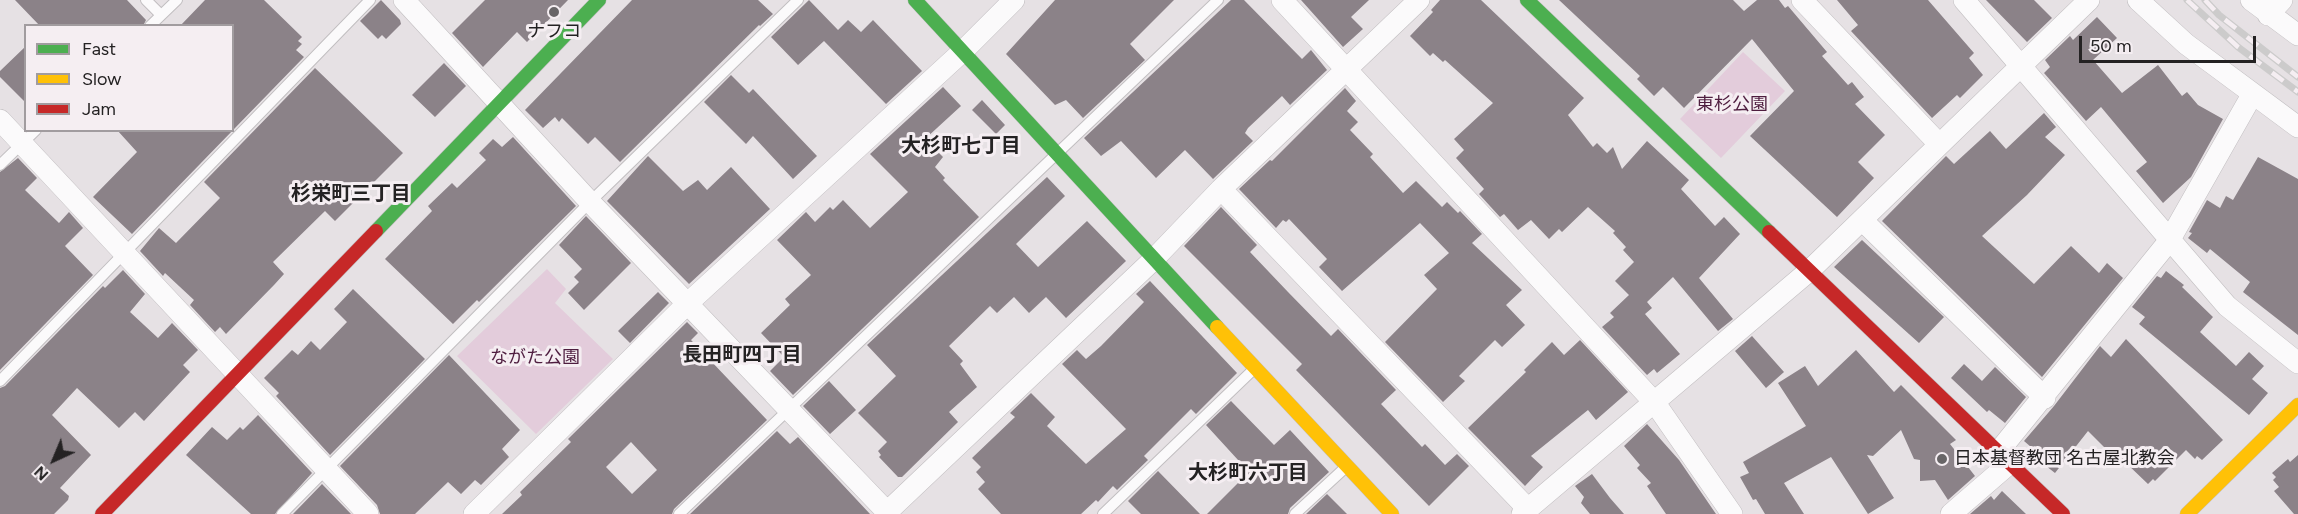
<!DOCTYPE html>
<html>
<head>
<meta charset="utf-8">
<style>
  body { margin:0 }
  #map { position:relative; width:2298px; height:514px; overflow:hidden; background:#e6e1e4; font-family:Figtree,sans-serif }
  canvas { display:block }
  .legend { position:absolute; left:24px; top:24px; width:210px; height:108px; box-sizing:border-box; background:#f5eef2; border:2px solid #a19c9f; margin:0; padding:8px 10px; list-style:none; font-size:18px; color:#242223 }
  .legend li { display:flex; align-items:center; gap:12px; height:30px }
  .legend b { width:30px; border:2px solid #a19c9f }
  .north { position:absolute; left:24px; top:430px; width:60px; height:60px; -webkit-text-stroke:4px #f5eef2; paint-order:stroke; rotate:224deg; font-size:16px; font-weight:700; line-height:24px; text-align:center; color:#242223 }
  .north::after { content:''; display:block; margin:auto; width:21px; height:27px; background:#242223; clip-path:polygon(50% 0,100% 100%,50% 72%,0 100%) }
  .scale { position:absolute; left:2079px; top:36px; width:177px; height:27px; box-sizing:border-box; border:3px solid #242223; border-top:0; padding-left:8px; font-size:18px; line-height:21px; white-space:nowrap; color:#242223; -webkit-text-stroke:4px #f5eef2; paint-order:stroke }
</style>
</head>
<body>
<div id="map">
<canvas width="2298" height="514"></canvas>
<ul class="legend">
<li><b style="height:8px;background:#4caf50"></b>Fast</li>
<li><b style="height:8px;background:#ffc107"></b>Slow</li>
<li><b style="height:8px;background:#c62828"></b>Jam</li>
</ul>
<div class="north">N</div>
<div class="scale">50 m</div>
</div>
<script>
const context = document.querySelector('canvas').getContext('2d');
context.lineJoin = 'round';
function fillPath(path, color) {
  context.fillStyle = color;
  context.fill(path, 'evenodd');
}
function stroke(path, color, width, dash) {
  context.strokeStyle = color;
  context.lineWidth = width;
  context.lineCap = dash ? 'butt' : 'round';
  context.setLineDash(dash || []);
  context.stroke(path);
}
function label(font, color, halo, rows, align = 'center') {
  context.font = font + ' Figtree,"Noto Sans JP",sans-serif';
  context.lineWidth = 6;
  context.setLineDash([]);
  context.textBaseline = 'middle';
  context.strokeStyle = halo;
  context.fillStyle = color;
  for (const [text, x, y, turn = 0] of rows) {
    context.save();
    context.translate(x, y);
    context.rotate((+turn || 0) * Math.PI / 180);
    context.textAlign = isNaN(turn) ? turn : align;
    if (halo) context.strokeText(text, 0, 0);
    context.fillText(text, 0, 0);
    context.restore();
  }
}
const green = new Path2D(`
  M1743 52 1785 91 1721 158 1680 119Z
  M547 269 566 289 555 303 613 359 536 434 457 356Z`);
const building = new Path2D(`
  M15 0H127L146 20 143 26H40Z
  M205 0H264L302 37 298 41 302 44 296 50 304 57 132 234 93 197 137 152 117 130H232V26H180Z
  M381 0 400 20 401 24 386 39 382 35 378 39 360 21Z
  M485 0H568L527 42 517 32 483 67 452 33Z
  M632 0H758L773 14 760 26 759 25 620 162 595 137 588 144 562 118 559 122 555 117 543 128 525 110Z
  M809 0 838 30 848 20 861 32 873 20 922 71 886 104 824 41 798 65 771 37Z
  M1055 0H1174L1130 44 1145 60 1083 118 1066 100 1055 105 1006 54Z
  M1231 0H1244L1302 59 1311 50 1327 70 1290 105 1282 96 1248 128 1245 133 1253 141 1213 179 1185 150 1156 178 1121 141 1101 156 1084 138Z
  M1301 0H1369L1351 17 1363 29 1343 47Z
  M1440 0H1481L1584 98 1568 115 1593 147 1597 143 1607 153 1613 147 1622 169 1647 141 1689 180 1681 189 1715 226 1724 217 1740 234 1699 278 1733 319 1718 331 1673 277 1647 302 1652 308 1645 314 1680 354 1657 373 1654 369 1647 375 1602 327 1614 317 1610 313 1629 295 1615 281 1634 262 1623 250 1626 247 1613 233 1615 231 1588 207 1562 232 1559 229 1549 239 1531 220 1518 230 1504 214 1500 217 1479 194 1484 189 1456 158 1464 150 1454 139 1493 103 1445 60 1443 62 1433 53 1430 56 1410 36 1433 12 1431 10Z
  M1559 0H1733L1744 11 1757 0H1779L1785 8 1788 6 1827 52 1822 56 1848 85 1852 82 1864 97 1855 104 1885 135 1858 162 1874 178 1837 217 1750 136 1794 91 1752 39 1684 108 1663 87 1654 96 1637 79 1640 76Z
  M1837 0H1928L1974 53 1969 58 1983 75 1960 98 1957 95 1932 118 1851 31 1858 25Z
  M1986 0H2034L2052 18 2027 42Z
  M2097 17 2117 38 2093 60 2122 93 2158 65 2182 96 2187 92 2198 105 2223 119 2191 177 2163 203 2136 171 2147 162 2101 107 2086 121 2044 73 2050 67 2045 60 2070 36 2073 40Z
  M26 46V103L0 77V71Z
  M444 63 466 86 435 117 412 95Z
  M315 68 403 153 335 221 325 211 273 262 284 274 274 285 226 334 220 327 215 332 190 305 194 300 165 273 163 276 140 251 159 228 176 243 220 198 204 182Z
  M731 75 749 93 753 89 817 156 793 179 753 136 746 144 704 102Z
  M943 87 961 106 925 139 943 157 935 167 945 178 943 180 979 217 793 395 770 371 784 357 761 333 790 305 785 299 811 275 777 240 806 212 815 222 830 207 833 210 843 200 870 228 908 192 870 154Z
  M1345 88 1356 101 1347 111 1358 122 1350 130 1373 154 1370 157 1403 193 1416 181 1442 207 1447 202 1458 213 1460 211 1482 234 1472 243 1522 290 1506 305 1525 325 1502 347 1495 340 1459 376 1465 381 1443 402 1385 342 1437 289 1424 275 1449 253 1420 223 1342 291 1319 267 1327 259 1289 219 1286 222 1283 220 1276 228 1239 189 1270 160 1272 161Z
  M982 100 1005 125 996 134 972 110Z
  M2044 113 2056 127 2045 137 2065 155 2027 195 1982 236 2034 284 2071 246 2099 273 2107 263 2123 278 2042 377 1882 221 1946 156 1954 164 1990 131 2006 149Z
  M513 137 576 206 479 302 477 300 453 324 385 259 432 211 428 206 452 183 457 188 486 160 479 153 493 139 502 147Z
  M648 156 683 191 698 180 707 190 731 167 770 209 689 284 607 201Z
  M2258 157 2298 179V335L2243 292 2250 282 2210 249 2207 253 2188 238 2192 233 2189 232 2207 200 2220 208 2226 196 2233 200Z
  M18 158 37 178 25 190 59 223 69 212 83 228 65 246 93 275 0 370V172Z
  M1047 177 1065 196 1016 244 1038 267 1087 221 1126 261 1066 318 1046 297 1029 313 1014 297 997 313 990 306 949 346 963 361 960 364 977 387 949 412 958 422 902 477H898L879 457 881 455 878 451 887 442 858 413 896 376 867 345Z
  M1221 207 1257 245 1250 252 1288 292 1331 336 1338 329 1396 390 1381 404 1422 447 1425 444 1445 465 1457 454 1469 466 1429 506 1296 370 1302 364 1184 246Z
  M586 216 631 263 584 310 568 293 579 282 574 277 582 269 559 245Z
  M1862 240 1944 317 1919 343 1834 267Z
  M123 270 145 294 130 312 158 338 172 323 198 350 183 365 190 372 144 421 135 412 119 428 77 388 52 415 91 455 60 488 69 496 68 500 54 514H0V388L5 386 103 286 105 288Z
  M2166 271 2184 285 2182 287 2213 317 2200 332 2236 366 2249 352 2264 366 2252 379 2268 393 2249 415 2139 324 2145 317 2132 307 2157 276 2161 278Z
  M1150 281 1237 373 1196 414 1191 409 1144 456 1148 460 1117 490 1113 486 1098 502 1096 500 1081 514H1001L978 489 985 482 976 472 981 467 972 458 1015 417 1010 413 1031 393 1055 417 1047 426 1086 464 1126 429 1062 364 1077 350 1086 359 1101 346 1144 302 1136 294Z
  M353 289 425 359 330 455 276 396 279 393 264 378 292 350 298 355 311 341 320 350 347 322 334 309Z
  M658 292 669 303 630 343 618 331Z
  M687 322 698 333 691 340 767 420 674 509 672 514H502L522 495 520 492 571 442 568 439ZM631 442 657 470 632 494 606 467Z
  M1752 336 1784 372 1766 388 1735 351Z
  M2126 339 2223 440 2202 460 2197 456 2195 459 2186 450 2155 481 2153 479 2148 484 2126 463 2123 466 2088 431 2055 473 2028 452 2031 447 2024 441 2054 406 2100 346 2111 357Z
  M1580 340 1628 392 1596 420 1588 410 1531 456 1543 467 1525 486 1468 428 1526 372 1524 370 1552 342 1564 355Z
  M1856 350 1894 392 1901 385 1956 440 1950 444 1975 476 1948 500 1935 480 1920 481V460L1914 459 1901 430 1873 456 1867 455 1894 498 1868 514 1831 457 1784 483 1804 514H1765L1756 499 1753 500 1740 477 1749 473 1743 462 1806 426 1778 383 1805 366 1818 386Z
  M449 355 520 430 502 449 509 457 481 485 475 480 461 494 448 482 415 514H380L377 505 340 466Z
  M1964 364 1982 381 1995 367 2026 397 2005 423 1989 410 1987 412 1951 378Z
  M829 381 856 410 830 434 803 406Z
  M1231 401 1274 445 1290 430 1329 472 1290 508 1288 514H1207L1249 472 1206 425Z
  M258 415 312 473 275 514H251L186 455 212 427 227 440 240 427 243 430Z
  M1647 424 1679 460 1716 514H1666L1647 486 1651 483 1637 468 1640 465 1624 446Z
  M777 431 790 444 798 437 870 514H690Z
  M2298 455V514H2294L2274 491 2279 487 2273 480 2276 477 2272 473 2288 459 2290 462Z
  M1158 471 1200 514H1141L1128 501Z
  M1592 474 1610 498 1624 514H1590L1581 503 1584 497 1575 486Z
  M322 484 351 514H293Z
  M2002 491 2026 514H1970L1991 496 1994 500Z
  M1327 494 1347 514H1306Z`);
const lane = new Path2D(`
  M146 0 161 15
  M150 26 177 0
  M0 165 36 130
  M0 381 370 0
  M282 514 590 202 798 0
  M679 514 1218 0
  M1103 514 1254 369
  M1295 514 1346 467`);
const street = new Path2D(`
  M404 0 590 202 889 514
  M1282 0 1655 403 1732 514
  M1802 0 1939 144
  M1964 0 2227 306 2298 363
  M2138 0 2186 44 2298 127
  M2251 0 2298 35
  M2268 15 2282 0
  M0 120 368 514
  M1221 189 1527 508
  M1863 221 2045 398
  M1999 451 2169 241 2252 95
  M474 514 687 304 963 51 1014 0
  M885 514 1153 260 1221 189 1419 0
  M1522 514 1809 271 2089 0
  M1951 514 2010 463`);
const fast = new Path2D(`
  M915 0 1217 327
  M1527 0 1769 232
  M376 231 599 0`);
const slow = new Path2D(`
  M1217 327 1392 514
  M2187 514 2298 405`);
const jam = new Path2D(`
  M1769 232 2063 514
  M102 514 376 231`);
const rail = new Path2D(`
  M2187 0 2238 47 2298 92
  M2205 0 2219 15 2298 77`);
const markers = [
  [554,12,6,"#686567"],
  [1942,459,6,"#686567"]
];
const poiNames = [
  ["ナフコ",554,32],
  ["日本基督教団 名古屋北教会",1954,459,"left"]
];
const parkNames = [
  ["東杉公園",1732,105],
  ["ながた公園",535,358]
];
const neighbourhoodNames = [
  ["大杉町七丁目",961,146],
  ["杉栄町三丁目",351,194],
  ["長田町四丁目",742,355],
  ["大杉町六丁目",1248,473]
];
fillPath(green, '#e3ccdb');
fillPath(building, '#8b8288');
stroke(lane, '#c1bec0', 12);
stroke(street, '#c1bec0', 22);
stroke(fast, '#c1bec0', 15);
stroke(slow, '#c1bec0', 15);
stroke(jam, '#c1bec0', 15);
stroke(lane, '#fbfafb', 10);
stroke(street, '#fbfafb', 21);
stroke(fast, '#4caf50', 14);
stroke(slow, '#ffc107', 14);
stroke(jam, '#c62828', 14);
stroke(rail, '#cccbcb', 7);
stroke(rail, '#f5eef2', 4.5, [14]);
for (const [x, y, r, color] of markers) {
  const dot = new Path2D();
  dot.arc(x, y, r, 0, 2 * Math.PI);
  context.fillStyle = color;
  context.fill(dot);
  stroke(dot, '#f5eef2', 2);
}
label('18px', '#242223', '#f5eef2', poiNames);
label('18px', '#4e1d3f', '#f5eef2', parkNames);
label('bold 20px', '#242223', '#f5eef2', neighbourhoodNames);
</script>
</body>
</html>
